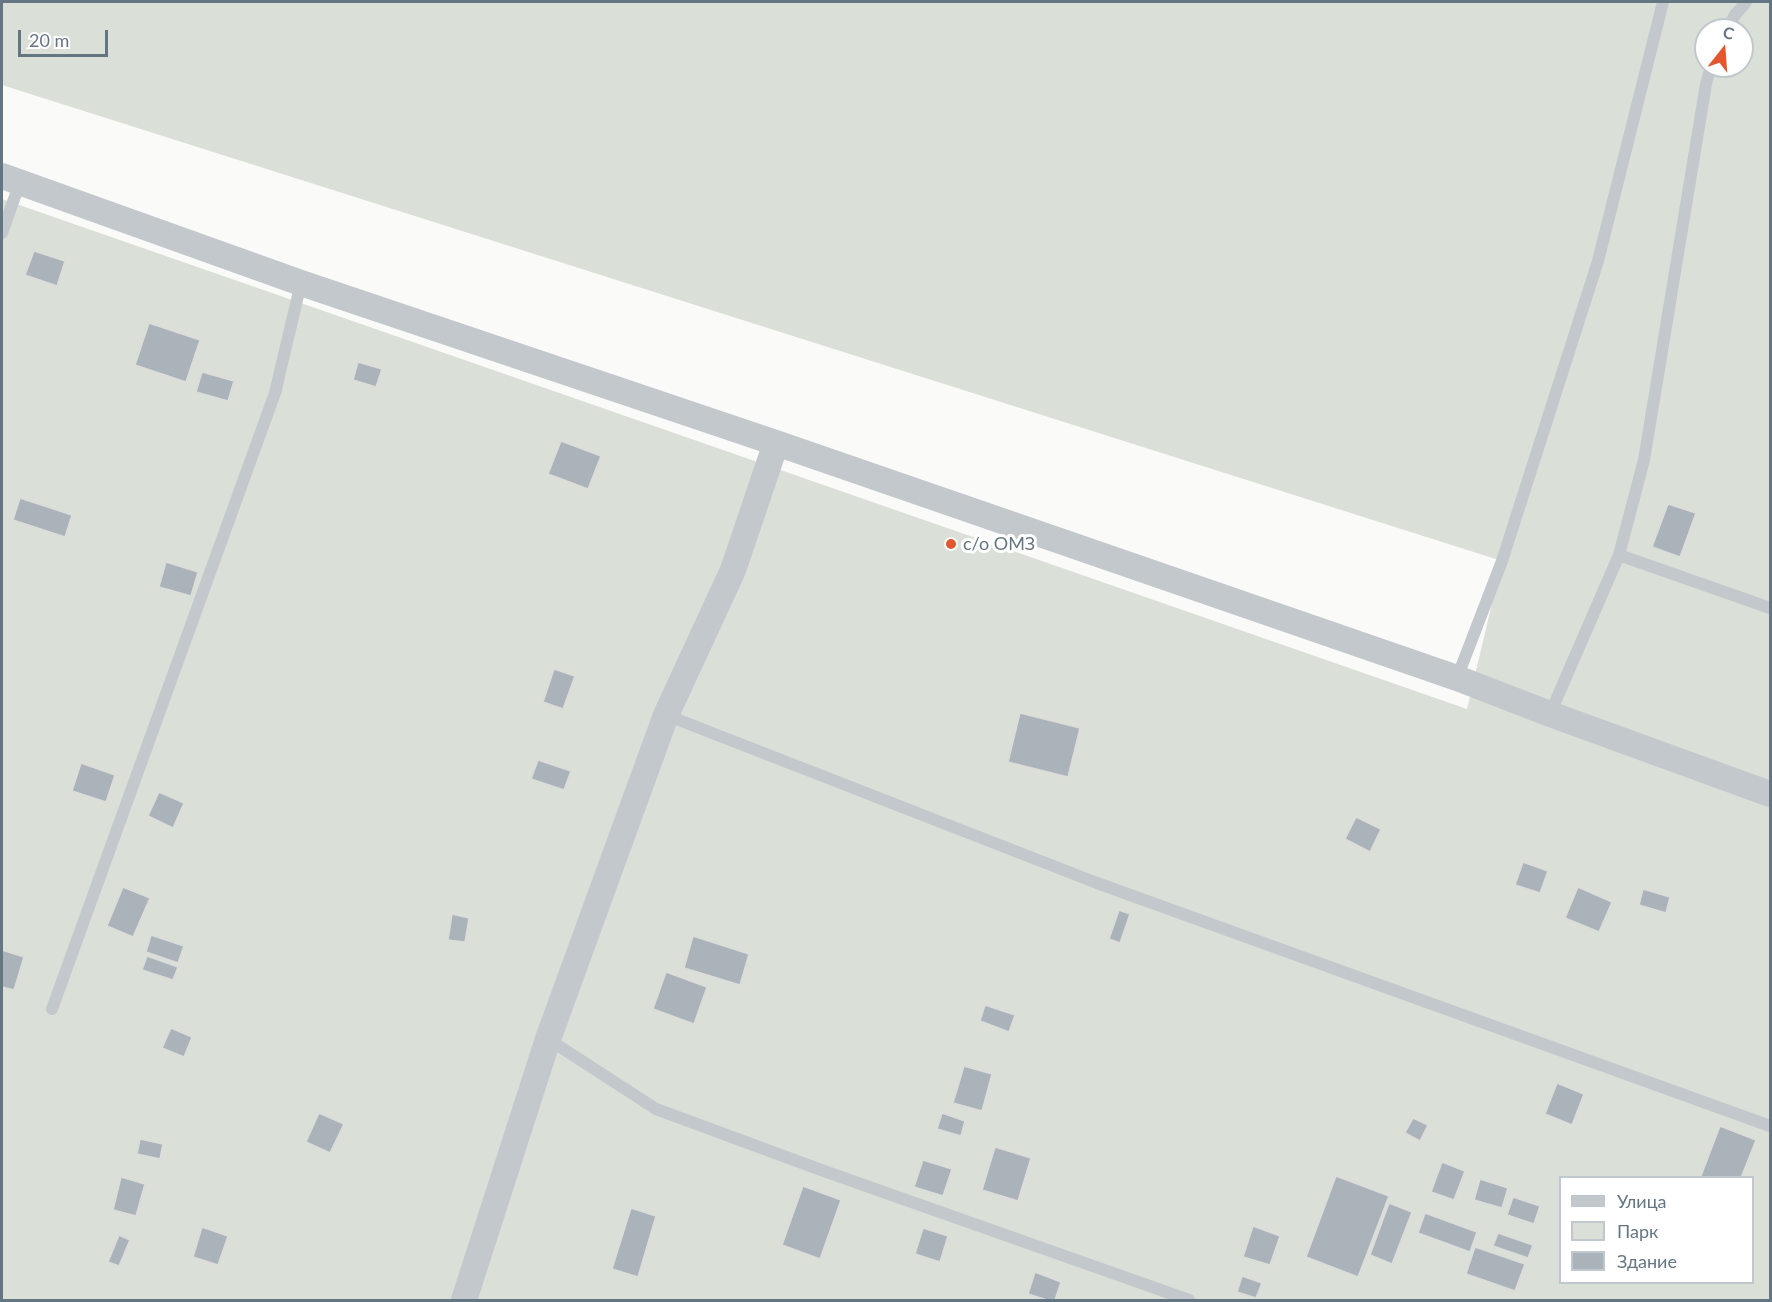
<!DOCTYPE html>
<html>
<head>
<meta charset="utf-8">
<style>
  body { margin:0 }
  #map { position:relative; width:1772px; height:1302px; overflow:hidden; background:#fafaf8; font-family:Lato,sans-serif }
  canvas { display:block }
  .frame { position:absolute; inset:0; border:3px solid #657683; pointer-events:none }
  .legend { position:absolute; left:1559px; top:1176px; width:195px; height:108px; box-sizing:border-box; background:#fff; border:2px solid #c1c8cd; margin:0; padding:8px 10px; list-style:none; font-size:18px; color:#657683 }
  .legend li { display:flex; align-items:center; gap:12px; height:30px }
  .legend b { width:30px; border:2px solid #c1c8cd }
  .north { position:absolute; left:1694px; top:18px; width:60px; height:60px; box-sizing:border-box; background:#fff; border:2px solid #c1c8cd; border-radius:50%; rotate:17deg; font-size:16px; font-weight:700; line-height:24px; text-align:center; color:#657683 }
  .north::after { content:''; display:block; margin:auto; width:21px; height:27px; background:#e4572e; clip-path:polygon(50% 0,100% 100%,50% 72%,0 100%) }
  .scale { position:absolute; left:18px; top:30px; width:90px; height:27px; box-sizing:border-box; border:3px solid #657683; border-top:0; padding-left:8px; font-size:18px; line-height:21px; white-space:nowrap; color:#657683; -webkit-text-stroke:4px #fff; paint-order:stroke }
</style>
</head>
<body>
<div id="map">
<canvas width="1772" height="1302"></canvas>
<div class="frame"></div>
<ul class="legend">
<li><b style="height:8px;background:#c3c8cc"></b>Улица</li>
<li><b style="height:16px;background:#dadfd7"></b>Парк</li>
<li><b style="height:16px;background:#aab3b9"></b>Здание</li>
</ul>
<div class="north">С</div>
<div class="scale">20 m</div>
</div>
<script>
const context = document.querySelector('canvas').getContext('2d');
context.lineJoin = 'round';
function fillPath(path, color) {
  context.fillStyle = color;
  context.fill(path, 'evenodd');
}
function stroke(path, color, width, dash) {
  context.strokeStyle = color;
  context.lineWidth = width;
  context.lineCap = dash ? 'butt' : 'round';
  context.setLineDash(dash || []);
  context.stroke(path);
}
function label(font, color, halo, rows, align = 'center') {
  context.font = font + ' Lato,sans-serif';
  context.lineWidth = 6;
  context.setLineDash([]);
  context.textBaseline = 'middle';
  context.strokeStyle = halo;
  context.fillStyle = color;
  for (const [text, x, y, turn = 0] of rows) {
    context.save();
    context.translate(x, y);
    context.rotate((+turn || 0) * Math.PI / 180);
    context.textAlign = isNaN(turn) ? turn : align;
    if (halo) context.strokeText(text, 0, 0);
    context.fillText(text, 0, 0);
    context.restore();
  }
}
const green = new Path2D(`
  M2 2H1770V1300H2V199L1467 709 1502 561 2 85ZM1706 30H1742V66H1706ZM1560 1178H1752V1282H1560Z`);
const building = new Path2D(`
  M34 251 65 261 57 286 25 275Z
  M149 323 200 340 186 382 135 365Z
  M358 362 382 369 376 387 353 380Z
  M202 372 234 381 228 401 196 392Z
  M561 441 601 456 588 489 548 474Z
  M20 498 72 515 65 537 13 520Z
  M1668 504 1696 513 1680 557 1652 547Z
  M166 562 198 572 191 596 159 587Z
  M554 669 575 676 563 709 543 702Z
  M1020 713 1080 728 1068 777 1008 762Z
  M538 760 571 771 564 790 531 779Z
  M81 763 115 775 106 802 72 791Z
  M159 792 184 803 173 828 148 816Z
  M1356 817 1381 829 1370 852 1345 839Z
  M1523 862 1548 871 1540 893 1515 885Z
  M123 887 150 898 133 937 107 926Z
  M1578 887 1612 902 1599 932 1565 918Z
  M1643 889 1670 897 1666 913 1639 905Z
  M1119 910 1130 914 1120 943 1109 939Z
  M452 914 469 918 465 942 448 940Z
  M151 935 184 946 178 963 146 952Z
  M693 936 749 954 740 985 684 968Z
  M2 950 24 957 14 990 2 987Z
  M147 956 178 967 173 980 142 970Z
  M666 972 707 987 694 1024 653 1009Z
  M985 1005 1015 1015 1009 1032 980 1021Z
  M171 1028 192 1037 184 1057 162 1048Z
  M964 1066 992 1074 982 1111 953 1103Z
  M1557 1083 1584 1094 1572 1125 1545 1114Z
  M319 1113 344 1124 330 1153 306 1142Z
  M942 1113 965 1121 961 1136 937 1129Z
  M1413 1118 1428 1125 1420 1141 1405 1133Z
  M1720 1126 1756 1140 1741 1178H1705L1701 1176Z
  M140 1139 163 1144 160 1159 137 1154Z
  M995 1147 1031 1158 1018 1201 982 1190Z
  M923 1160 952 1169 943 1196 914 1187Z
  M1442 1162 1465 1171 1454 1200 1431 1192Z
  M1336 1176 1389 1196 1358 1277 1306 1257Z
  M121 1177 145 1184 136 1216 113 1210Z
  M1480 1179 1508 1188 1502 1208 1474 1200Z
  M803 1186 841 1200 820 1259 782 1245Z
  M1513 1197 1540 1206 1534 1224 1507 1215Z
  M1389 1203 1412 1212 1392 1264 1370 1255Z
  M631 1208 656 1216 638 1277 612 1269Z
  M1425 1213 1477 1232 1470 1252 1418 1233Z
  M1253 1226 1280 1236 1270 1265 1243 1257Z
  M202 1227 228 1236 218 1265 193 1257Z
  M923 1228 948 1236 940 1262 915 1254Z
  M1498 1233 1533 1245 1528 1258 1493 1246Z
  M119 1235 130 1240 119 1266 108 1262Z
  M1475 1247 1525 1264 1515 1291 1466 1274Z
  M1035 1272 1061 1282 1055 1300H1047L1028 1294Z
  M1242 1276 1262 1283 1256 1298 1237 1292Z`);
const lane = new Path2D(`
  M1726 30 1735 15 1746 2
  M2 233 20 182
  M1619 555 1644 460 1706 84 1711 66
  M1457 678 1502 561 1598 261 1663 2
  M1550 714 1619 555 1770 608
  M666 715 1097 883 1770 1126
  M52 1009 275 393 301 283
  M548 1039 656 1109 824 1171 1189 1300`);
const street = new Path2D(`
  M2 176 301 283 776 443 1457 678 1550 714 1770 794
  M464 1300 548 1039 666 715 733 570 776 443`);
const markers = [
  [951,544,6,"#e4572e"]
];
const poiNames = [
  ["с/о ОМЗ",963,544]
];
fillPath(green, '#dadfd7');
fillPath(building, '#aab3b9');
stroke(building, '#dcdcda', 1.5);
stroke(lane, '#c3c8cc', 12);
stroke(street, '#c3c8cc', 26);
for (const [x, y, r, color] of markers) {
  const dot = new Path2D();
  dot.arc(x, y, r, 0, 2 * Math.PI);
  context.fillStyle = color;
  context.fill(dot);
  stroke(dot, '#fff', 2);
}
label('18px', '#657683', '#fff', poiNames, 'left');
</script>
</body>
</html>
